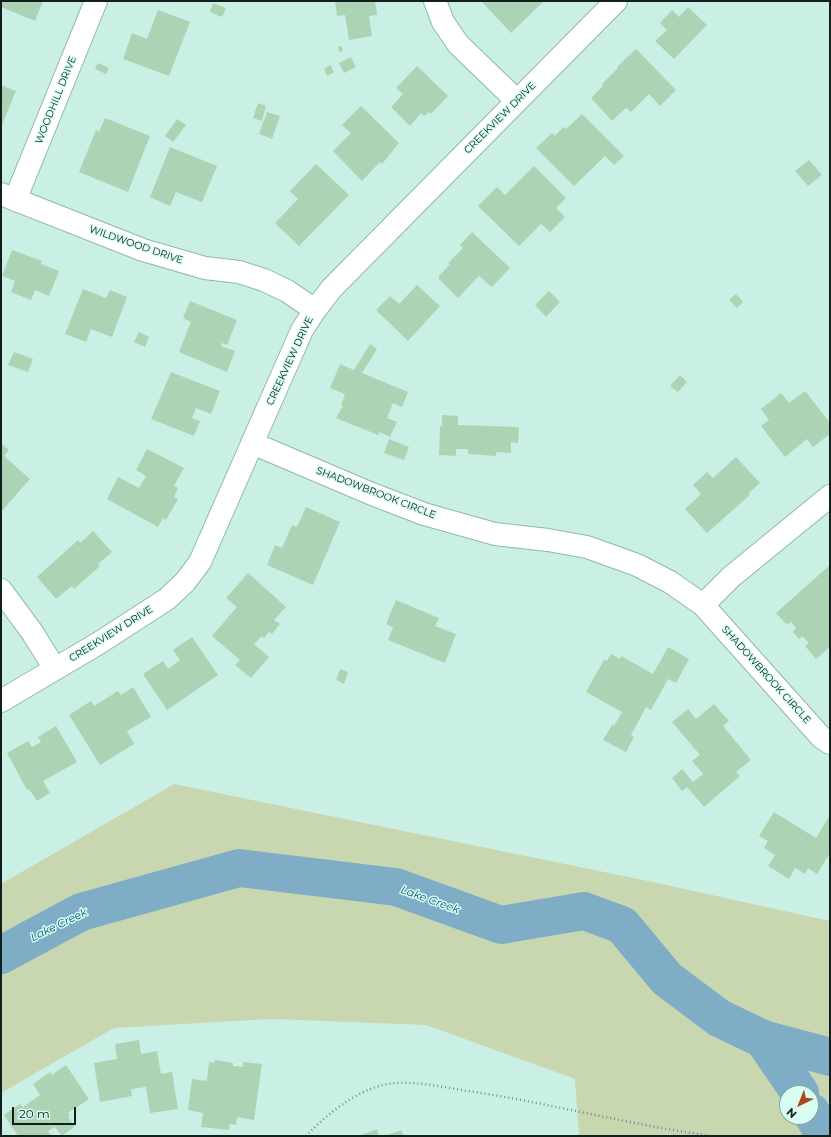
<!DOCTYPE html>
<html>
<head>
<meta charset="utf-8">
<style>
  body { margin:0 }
  #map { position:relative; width:831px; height:1137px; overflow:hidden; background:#caf0e6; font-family:Montserrat,sans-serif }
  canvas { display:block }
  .frame { position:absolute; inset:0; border:2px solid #12201d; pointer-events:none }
  .north { position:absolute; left:779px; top:1085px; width:40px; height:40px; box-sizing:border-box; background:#d7fdf3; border:1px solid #88a59d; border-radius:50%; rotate:223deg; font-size:11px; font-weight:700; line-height:16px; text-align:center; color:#12201d }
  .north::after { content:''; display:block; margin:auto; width:14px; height:18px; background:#ad4819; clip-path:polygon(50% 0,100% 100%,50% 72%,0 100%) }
  .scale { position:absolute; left:12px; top:1107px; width:64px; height:18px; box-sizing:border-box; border:2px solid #12201d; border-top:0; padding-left:5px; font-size:12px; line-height:14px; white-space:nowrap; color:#12201d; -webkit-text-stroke:3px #d7fdf3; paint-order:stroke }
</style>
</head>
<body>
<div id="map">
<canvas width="831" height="1137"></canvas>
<div class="frame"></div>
<div class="north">N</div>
<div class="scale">20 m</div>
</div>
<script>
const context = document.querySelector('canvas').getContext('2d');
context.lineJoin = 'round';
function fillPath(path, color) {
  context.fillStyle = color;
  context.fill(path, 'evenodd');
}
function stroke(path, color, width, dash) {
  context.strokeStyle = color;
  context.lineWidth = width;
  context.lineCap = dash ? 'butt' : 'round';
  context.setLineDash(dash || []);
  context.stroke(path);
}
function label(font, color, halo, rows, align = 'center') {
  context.font = font + ' Montserrat,sans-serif';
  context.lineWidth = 3;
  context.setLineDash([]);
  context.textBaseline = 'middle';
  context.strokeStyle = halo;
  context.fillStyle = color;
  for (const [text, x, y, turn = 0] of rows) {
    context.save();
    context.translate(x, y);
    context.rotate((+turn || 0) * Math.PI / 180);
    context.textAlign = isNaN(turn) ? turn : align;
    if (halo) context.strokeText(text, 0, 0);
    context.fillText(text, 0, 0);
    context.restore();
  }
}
const green = new Path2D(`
  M174 784 653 882 830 921V1136H579L575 1079 426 1025 271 1019 114 1028 1 1093V884ZM787 1093H811V1117H787Z`);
const river = new Path2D(`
  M1 955 81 912 239 868 396 887 501 925 584 911 622 925 667 979 719 1018 763 1039 800 1093
  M763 1039 830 1057
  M811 1112 825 1136`);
const building = new Path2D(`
  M1 1H43L35 21 1 7Z
  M335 1H375L377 15 369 16 372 36 349 40 345 15 337 16Z
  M481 1H544L511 33Z
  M213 3 226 8 222 17 210 12Z
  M688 7 707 25 674 59 655 41 667 30 660 23 672 10 679 17Z
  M158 10 190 22 169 76 123 59 132 33 147 39Z
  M342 46 343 51 339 52 338 47Z
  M636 49 676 90 660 106 649 94 631 112 626 108 612 121 591 98 603 86 602 84 618 68 617 67Z
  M351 57 356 67 344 73 339 63Z
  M98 63 109 68 106 74 95 69Z
  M330 65 334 72 327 76 324 69Z
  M417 66 448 96 431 114 429 112 424 116 421 113 410 126 391 107 403 94 396 88Z
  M1 85 16 91 1 127Z
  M258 103 266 106 262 121 253 118Z
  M361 106 399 143 382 164 380 162 362 181 333 151 351 133 342 125Z
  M267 112 280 116 272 139 259 134Z
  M582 114 624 156 614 165 605 156 574 186 536 148 552 133 555 136 563 127 566 129Z
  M105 118 150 136 128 192 79 172 96 130 99 132Z
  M177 119 186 125 173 142 165 136Z
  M170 147 217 166 202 202 176 192 170 206 150 197Z
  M809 160 822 175 808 186 795 171Z
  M316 164 349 195 299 246 275 223 298 199 290 191Z
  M534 166 566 198 556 208 565 217 550 232 541 224 519 246 478 206 497 187 505 195Z
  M472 232 510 268 492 287 479 276 458 298 439 279V276L450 264 448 263 463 248 460 245Z
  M12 250 42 261 41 264 59 271 49 296 35 290 31 300 11 292 15 281 2 276Z
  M417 285 440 306 408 341 376 310 390 296 399 304Z
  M83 289 106 298 110 290 127 297 112 337 91 329 86 342 65 334Z
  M549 291 560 302 546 317 535 305Z
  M736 294 743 302 737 308 729 300Z
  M190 301 237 320 227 345 222 343 221 346 235 351 227 372 179 352 191 322 183 318Z
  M139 332 149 337 145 347 134 342Z
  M370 344 377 349 362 373 408 392 402 407 393 403 387 418 397 422 390 437 380 432 378 435 336 418 343 406 341 405 345 394 330 388 340 364 354 370Z
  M14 352 33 359 28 372 8 365Z
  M171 372 220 391 211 414 196 408 192 418 200 421 194 436 151 419Z
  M680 375 687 382 678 392 670 386Z
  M805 391 830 423V434L813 447 807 439 785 457 761 426 769 420 761 409 781 393 789 403Z
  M442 415 458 416V425L519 427 518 443 511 442V453L496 452V456L468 454V449H456V456L439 455 440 426H442Z
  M389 439 409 447 404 460 384 453Z
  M1 443 9 450 4 456 30 479 1 512Z
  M147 449 184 468 174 486 178 488 174 497 178 499 166 520 163 518 158 527 107 499 118 477 139 488 146 476 136 470Z
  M736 457 760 483 749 493 750 495 707 533 685 509 701 494 693 485 707 472 713 478Z
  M306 507 340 522 313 585 267 565 275 545 282 548 292 525 297 527Z
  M93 531 112 552 98 564 100 566 74 589 72 586 56 599 37 577 78 540 80 543Z
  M830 565V647L816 659 805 646 809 643 802 636 799 639 793 632 796 628 791 622 787 625 776 613Z
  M248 573 286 607 274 620 280 624 272 634 269 632 264 638 262 636 254 644 269 657 251 678 235 665 240 660 212 636 237 607 226 598Z
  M396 600 439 618 435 626 456 634 445 663 388 640 393 627 386 624Z
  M192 637 218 675 167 710 143 674 163 661 168 669 180 660 173 650Z
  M668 647 689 659 676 683 668 679 651 710 646 707 631 735 634 737 626 752 603 740 612 725 614 726 622 712 586 692 604 660 607 661 611 654 620 659 621 656 653 674Z
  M340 669 348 672 344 684 336 680Z
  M133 687 151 717 127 731 134 744 100 765 69 715 91 701 94 706 118 691 121 695Z
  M714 704 729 721 723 726 751 760 736 772 740 776 704 807 687 787 682 791 672 778 682 769 693 782 703 774 692 761 700 755 672 722 688 709 696 719Z
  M56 726 77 762 43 781 50 793 37 801 29 789 27 790 7 753 28 741 32 747 41 742 38 737Z
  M774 812 816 838 830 815V853L817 874 808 868 805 874 795 868 789 879 768 866 775 855 764 848 768 841 759 836Z
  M139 1040 141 1054 157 1051 161 1074 172 1072 178 1109 150 1113 146 1087 131 1089 132 1096 100 1102 94 1063 117 1059 115 1044Z
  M216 1060 233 1063V1066L243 1067V1062L262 1064 254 1120 237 1117 236 1125 230 1124 229 1130 201 1127 203 1113 188 1110 192 1079 207 1081 209 1062 213 1063Z
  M66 1065 89 1099 68 1113 70 1116 68 1117 75 1126 62 1136 55 1127 48 1131 51 1136H18L4 1115 20 1104 23 1107 40 1095 33 1084 50 1072 52 1075Z
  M377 1129 379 1136H359Z
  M401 1130 404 1136H385Z`);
const path = new Path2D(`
  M306 1136C326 1115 354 1092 383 1085 411 1079 441 1087 468 1091 550 1103 630 1125 712 1136`);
const minor = new Path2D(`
  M435 1 443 22 458 44 517 101
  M1 194 143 250 205 268 239 272 264 280 287 291 315 310
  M15 200 96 1
  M252 443 372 494 424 514 495 534 548 540 587 547 637 565 670 582 703 605 821 737 830 743
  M1 590 32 632 55 669
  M703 605 731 577 830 496
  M1 701 99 643 167 599 185 582 200 562 302 330 315 310 332 288 616 1`);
const streetNames = [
  ["WOODHILL DRIVE",56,100,-68],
  ["CREEKVIEW DRIVE",500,118,-45],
  ["WILDWOOD DRIVE",136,245,19],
  ["CREEKVIEW DRIVE",290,361,-65],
  ["SHADOWBROOK CIRCLE",376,493,21],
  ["CREEKVIEW DRIVE",111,634,-32],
  ["SHADOWBROOK CIRCLE",766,675,48]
];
const waterNames = [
  ["Lake Creek",430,900,20],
  ["Lake Creek",59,925,-26]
];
fillPath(green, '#c9d7b1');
stroke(river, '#80adc6', 38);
fillPath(building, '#acd3b4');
stroke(minor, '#92b6ad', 24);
stroke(path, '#759089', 2.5, [1, 3]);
stroke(minor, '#fff', 22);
label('10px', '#12201d', '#d7fdf3', streetNames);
label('italic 11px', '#005a7b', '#d7fdf3', waterNames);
</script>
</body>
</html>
